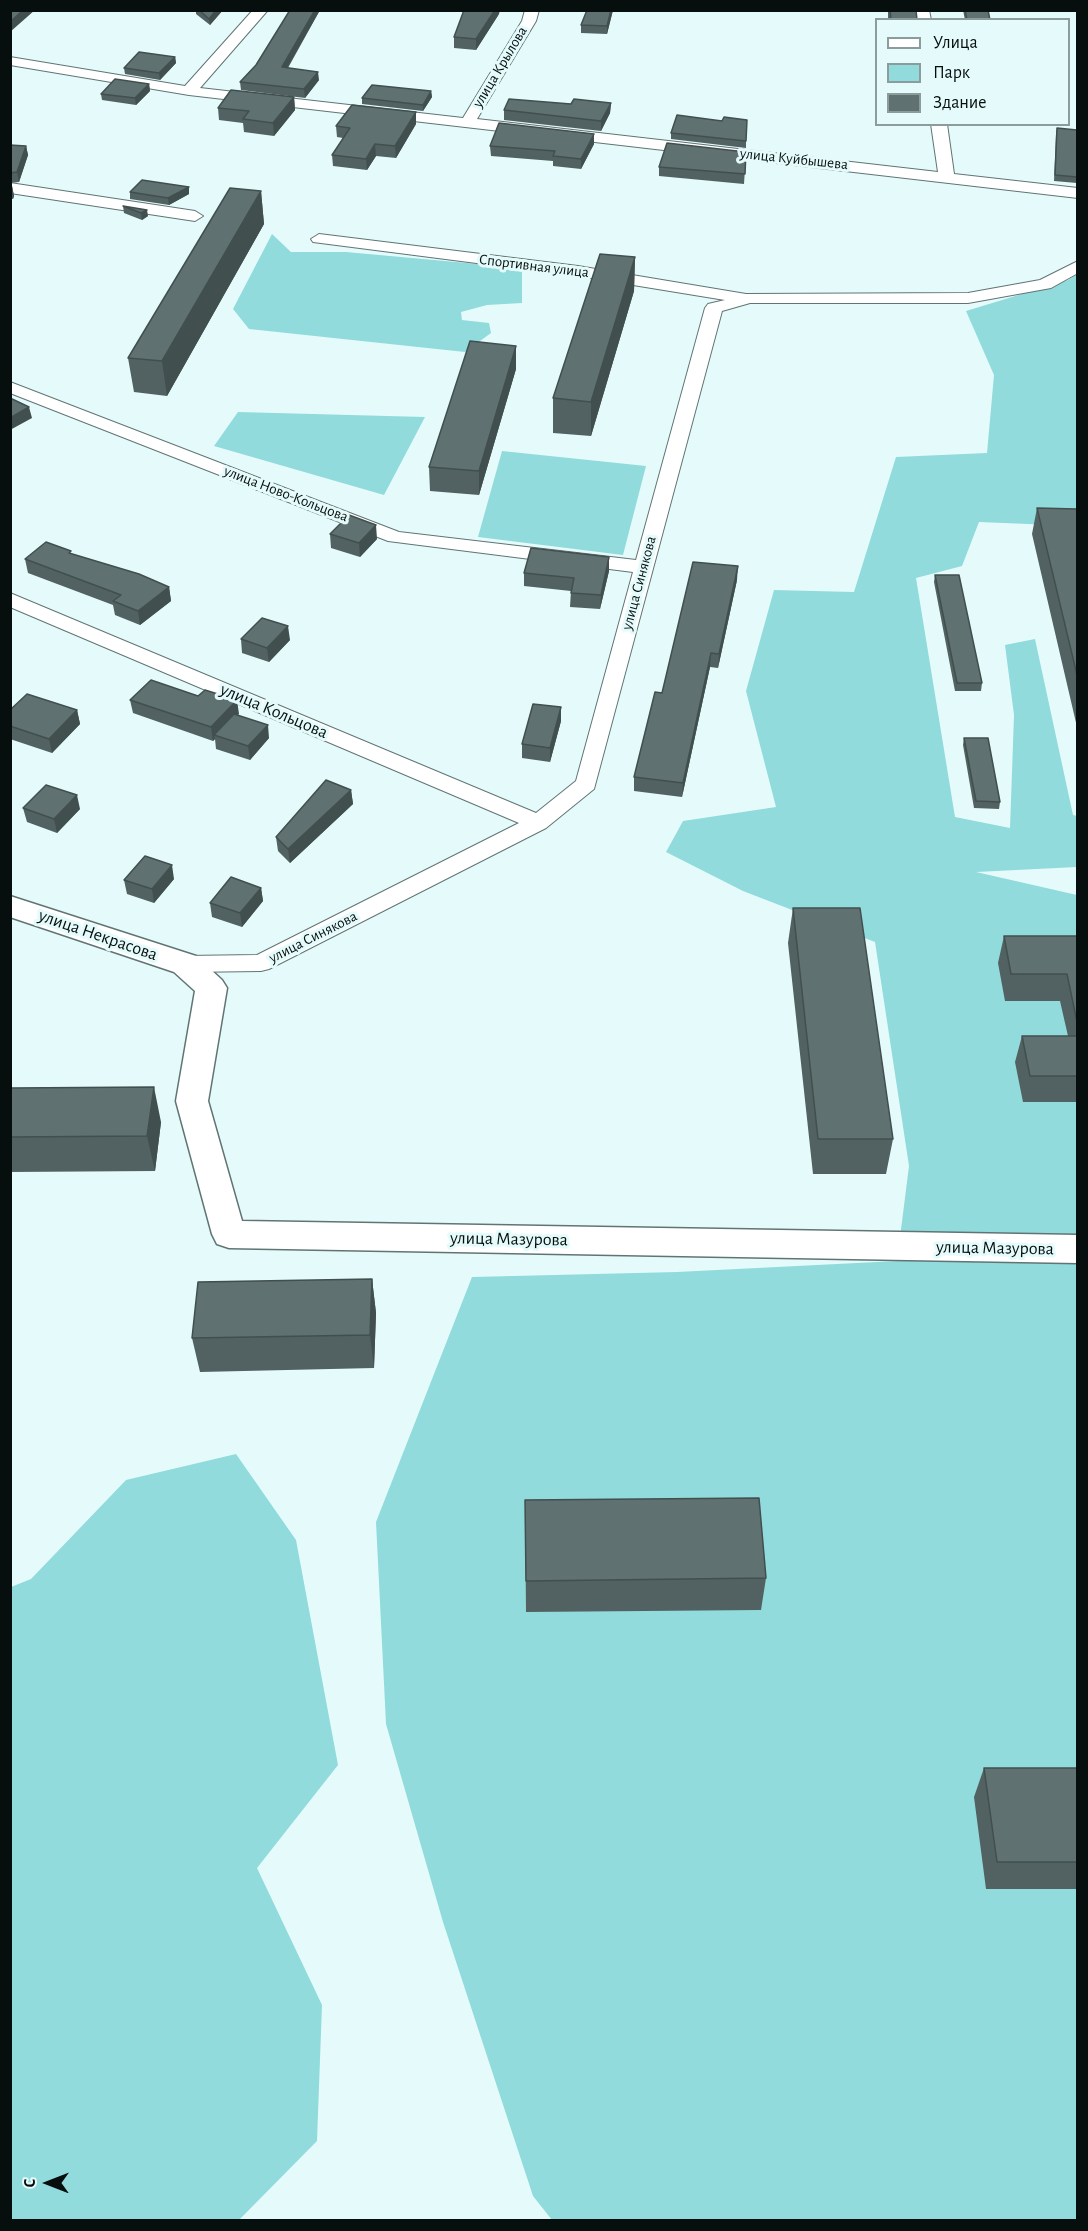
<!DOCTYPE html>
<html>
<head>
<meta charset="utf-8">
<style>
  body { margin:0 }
  #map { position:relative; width:1088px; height:2231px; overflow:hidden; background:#e5fbfb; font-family:"Alegreya Sans",sans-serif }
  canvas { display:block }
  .frame { position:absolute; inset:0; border:12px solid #070e0e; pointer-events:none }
  .legend { position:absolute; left:875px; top:18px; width:195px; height:108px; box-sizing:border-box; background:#e5fbfb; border:2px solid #8c9c9c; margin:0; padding:8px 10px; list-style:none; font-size:18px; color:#070e0e }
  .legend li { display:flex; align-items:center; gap:12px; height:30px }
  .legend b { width:30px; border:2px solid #8c9c9c }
  .north { position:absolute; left:18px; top:2153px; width:60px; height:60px; -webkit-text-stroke:4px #e5fbfb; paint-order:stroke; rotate:270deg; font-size:16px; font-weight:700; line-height:24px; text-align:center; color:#070e0e }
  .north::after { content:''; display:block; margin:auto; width:21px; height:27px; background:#070e0e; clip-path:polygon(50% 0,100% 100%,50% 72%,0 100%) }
</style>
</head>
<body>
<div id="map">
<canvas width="1088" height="2231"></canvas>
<div class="frame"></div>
<ul class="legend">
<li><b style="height:8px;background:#fff"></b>Улица</li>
<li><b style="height:16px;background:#91dbdc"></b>Парк</li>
<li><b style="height:16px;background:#5f7171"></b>Здание</li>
</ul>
<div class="north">С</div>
</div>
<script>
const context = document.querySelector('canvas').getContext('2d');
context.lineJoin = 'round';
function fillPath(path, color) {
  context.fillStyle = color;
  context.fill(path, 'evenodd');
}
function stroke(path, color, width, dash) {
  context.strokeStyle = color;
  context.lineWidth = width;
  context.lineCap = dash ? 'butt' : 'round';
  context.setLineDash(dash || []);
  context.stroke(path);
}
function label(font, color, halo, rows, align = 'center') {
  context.font = font + ' "Alegreya Sans",sans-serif';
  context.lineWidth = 6;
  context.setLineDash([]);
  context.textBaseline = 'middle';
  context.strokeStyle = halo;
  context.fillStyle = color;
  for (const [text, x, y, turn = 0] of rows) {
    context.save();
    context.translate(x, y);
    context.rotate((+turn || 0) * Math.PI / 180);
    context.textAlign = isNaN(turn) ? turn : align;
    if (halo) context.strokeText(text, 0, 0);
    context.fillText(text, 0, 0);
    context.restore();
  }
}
const green = new Path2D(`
  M272 234 291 252H346L522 268V303L487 305 461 312 462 320 489 323 491 333 465 352 249 329 233 309Z
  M1077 274V526L979 522 962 566 916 578 955 817 1010 828 1014 715 1005 645 1035 639 1073 815 1077 816V867L976 872 1077 895V2220H552L533 2196 443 1922 386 1724 376 1522 472 1277 677 1272 897 1261 909 1166 875 942 743 891 666 852 683 821 776 807 746 691 774 590 854 592 896 457 987 453 994 375 966 311 1068 280Z
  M238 412 425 417 384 495 214 446Z
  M502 451 646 466 623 555 478 537Z
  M236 1454 296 1540 338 1765 257 1868 322 2005 317 2141 239 2220H11V1587L31 1579 126 1480Z`);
const minor = new Path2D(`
  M253 10H268L200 88 463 118 522 21 525 10H539L536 21 477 119 938 172 931 124H947L954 174 1078 188V198L189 95 10 65V57L185 86Z
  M915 10H929L931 20H917Z
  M10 183 195 211 203 216 195 221 10 193Z
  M319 234 578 266 746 294 968 293 1040 280 1078 261V273L1051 288 968 303H750L722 311 594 789 546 828 269 969 261 971 185 972 177 970 173 964 177 958 185 956 257 955 519 823 10 607V593L536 813 576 781 633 572 388 541 10 393V382L399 532 636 560 705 308 708 304 725 300 578 276 313 242 311 239Z`);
const tertiary = new Path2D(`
  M10 896 196 956 222 980 227 988 208 1101 242 1221 1078 1235V1263L229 1248 217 1244 212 1234 176 1101 195 991 174 972 10 917Z`);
const wall = new Path2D(`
  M196 10H223L210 25 196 14Z
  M290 10H320L288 68 319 80 305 98 241 90 240 82 256 65Z
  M587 10H613L607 34 581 33V25Z
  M888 10H916L917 20H888Z
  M963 10H988L990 20H965Z
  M499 14 476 50 454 48V37Z
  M175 57 176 63 160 80 125 74 124 68Z
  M149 84 150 91 136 105 102 100 101 94Z
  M431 91 432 97 423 111 362 104V98Z
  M294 97 295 110 274 136 244 132 243 123 219 120 218 108Z
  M611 103 610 113 601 131 504 120V110L571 104Z
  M416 124 396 158 376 156 367 170 333 166 332 155 343 138 337 137 336 126Z
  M1057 128 1077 130V183L1054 181 1056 134Z
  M671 133 746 141V148L671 139Z
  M594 144 581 169 553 166V161L491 156 490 146Z
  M10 145 26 146 28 155 19 182 10 183Z
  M746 152 744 184 659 176V167Z
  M10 186H12L14 196 13 199H10Z
  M261 191 264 224 167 396 134 392 128 358Z
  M130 192 189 194 169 205 130 199Z
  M123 206 148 216 142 220 124 213Z
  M635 257 634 291 591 436 553 433V398Z
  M516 346V369L479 495 430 491 429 467Z
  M1037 508 1077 509V727L1032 534Z
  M330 534 377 539 360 557 331 548Z
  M72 554 169 587 171 601 140 625 115 615 113 605 28 573 25 559Z
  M609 571 600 609 570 607 571 591 524 586V573Z
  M935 575 982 683 981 691H955L934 582Z
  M737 580 718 668 710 667 682 797 634 791V777L662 693Z
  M241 639 290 640 269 662 242 653Z
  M198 696 237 700 238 715 269 738 250 760 216 749 215 739 213 741 133 713 130 700Z
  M10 710H77L80 724 52 753 10 739Z
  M561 721 550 762 522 758V744Z
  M964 738 1000 802 999 809 974 808 963 745Z
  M351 790 353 804 290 863 278 851 276 837Z
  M23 808 80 809 57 833 27 822Z
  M174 879 154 903 127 894 124 880Z
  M261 888 263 901 242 927 212 917 210 903Z
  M793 908 893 1139 886 1174H813L788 943Z
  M1004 936H1077V1102H1023L1015 1062 1022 1036H1068L1060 1001H1005L998 963Z
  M10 1088 161 1122 155 1171 10 1172Z
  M372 1279 376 1313 374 1368 200 1372 192 1338Z
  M525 1500 766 1578 761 1610 526 1612Z
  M984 1768H1077V1889H986L974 1797Z`);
const shadedWall = new Path2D(`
  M23 10H35L10 32V22Z
  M216 10H223L210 25 209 19Z
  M315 10H320L283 75 282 67Z
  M495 10H500L499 14 476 50V39Z
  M611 10H613L607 34V26Z
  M175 57 176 63 160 80 159 73Z
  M318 72 319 80 305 98 304 89Z
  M149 84 150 91 136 105 135 98Z
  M431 91 432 97 423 111V105Z
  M294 97 295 110 274 136 273 123Z
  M611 103 610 113 601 131V121Z
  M416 112V124L396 158 395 146Z
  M594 134V144L581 169V159Z
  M375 144 376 156 367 170 366 159Z
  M26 146 28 155 19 182 17 172Z
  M12 186 14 196 13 199 11 189Z
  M189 187V194L169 205 168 198Z
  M261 191 264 224 167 396 162 361Z
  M147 210 148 216 142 220 141 213Z
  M635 257 634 291 591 436V402Z
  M516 346V369L479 495V471Z
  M29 407 32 418 10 430V418Z
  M376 525 377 539 360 557 359 543Z
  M609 557V571L600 609 601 595Z
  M738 566 737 580 718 668 719 654Z
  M169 587 171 601 140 625 138 611Z
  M288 626 290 640 269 662 267 648Z
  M711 653 710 667 682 797 683 783Z
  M237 700 239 714 218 736 214 735 215 739 213 741 211 727Z
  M561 707V721L550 762V748Z
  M77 710 80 724 52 753 49 739Z
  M268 725 269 738 250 760 248 746Z
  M351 790 353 804 290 863 288 849Z
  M77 795 80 809 57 833 54 819Z
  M172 865 174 879 154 903 152 889Z
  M261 888 263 901 242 927 240 913Z
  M154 1087 161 1122 155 1171 147 1136Z
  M372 1279 376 1313 374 1368 370 1335Z`);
const building = new Path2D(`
  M10 10H23L10 22Z
  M199 10H216L209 19Z
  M290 10H315L282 67 318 72 304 89 240 82 256 65Z
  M464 10H495L476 39 454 37Z
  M587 10H611L607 26 581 25Z
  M890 10H916L917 20H891Z
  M965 10H988L990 20H967Z
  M139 52 175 57 159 73 124 68Z
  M115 79 149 84 135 98 101 94Z
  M372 85 431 91 423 105 362 98Z
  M231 90 294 97 273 123 243 119 249 111 218 108Z
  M509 99 571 104 574 99 611 103 601 121 504 110Z
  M352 105 416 112 395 146 375 144 366 159 332 155 350 128 336 126Z
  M677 115 722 121 724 117 747 120 746 141 671 133Z
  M499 123 594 134 581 159 553 156 555 151 490 146Z
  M1057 128 1077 130V177L1055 175Z
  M667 143 746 152 745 174 659 167Z
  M10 145 26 146 17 172 10 173Z
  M142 180 189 187 168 198 130 192Z
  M230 188 261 191 162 361 128 358Z
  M123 206 147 210 141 213Z
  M600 254 635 257 591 402 553 398Z
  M470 341 516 346 479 471 429 467Z
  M10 398 29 407 10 418Z
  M1037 508 1077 509V675Z
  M349 515 376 525 359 543 330 534Z
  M46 542 71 551 69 553 139 574 169 587 138 611 113 601 121 595 25 559Z
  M531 548 609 557 601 595 571 593 574 578 524 573Z
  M693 562 738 566 719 654 711 653 683 783 634 777 655 692 662 693Z
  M935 575H959L982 683H957Z
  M262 618 288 626 267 648 241 639Z
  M151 680 198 696 205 690 237 700 211 727 130 700Z
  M27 694 77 710 49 739 10 726V710Z
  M533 704 561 707 550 748 522 744Z
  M234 714 268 725 248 746 214 735Z
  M964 738H988L1000 802 976 801Z
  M326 780 351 790 288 849 276 837Z
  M46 785 77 795 54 819 23 808Z
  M145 856 172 865 152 889 124 880Z
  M231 877 261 888 240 913 210 903Z
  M793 908H860L893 1139H818Z
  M1004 936H1077V1022L1067 974H1011Z
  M1022 1036H1077V1076H1030Z
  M154 1087 147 1136 10 1137V1088Z
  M372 1279 370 1335 192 1338 198 1282Z
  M759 1498 766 1578 526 1581 525 1500Z
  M984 1768H1077V1862H997Z`);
const farStreetnames = [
  ["улица Крылова",500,67,-59],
  ["улица Куйбышева",794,159,6],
  ["Спортивная улица",534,266,7],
  ["улица Ново-Кольцова",286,494,21],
  ["улица Синякова",639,583,-75],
  ["улица Синякова",313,937,-27]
];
const streetNames = [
  ["улица Кольцова",274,711,23],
  ["улица Некрасова",98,935,19],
  ["улица Мазурова",509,1239,1],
  ["улица Мазурова",995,1248,1]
];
fillPath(green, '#91dbdc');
stroke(minor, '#617474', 2);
stroke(tertiary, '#617474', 3);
fillPath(minor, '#fff');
fillPath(tertiary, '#fff');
fillPath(wall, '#526161');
fillPath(shadedWall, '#424f4f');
fillPath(building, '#5f7171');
stroke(building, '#424f4f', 1.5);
label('15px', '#070e0e', '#e5fbfb', farStreetnames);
label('18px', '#070e0e', '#e5fbfb', streetNames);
</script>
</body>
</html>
